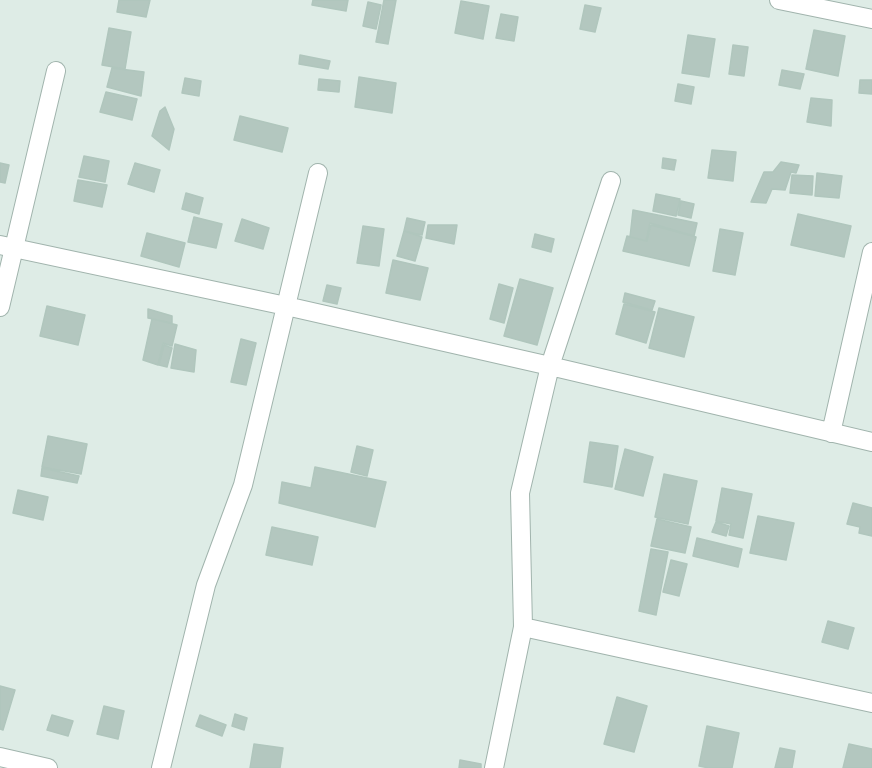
<!DOCTYPE html>
<html>
<head>
<meta charset="utf-8">
<style>
  body { margin:0 }
  canvas { display:block; background:#deece6 }
</style>
</head>
<body>
<canvas width="872" height="768"></canvas>
<script>
const context = document.querySelector('canvas').getContext('2d');
context.lineJoin = 'round';
function fillPath(path, color) {
  context.fillStyle = color;
  context.fill(path, 'evenodd');
}
function stroke(path, color, width, dash) {
  context.strokeStyle = color;
  context.lineWidth = width;
  context.lineCap = dash ? 'butt' : 'round';
  context.setLineDash(dash || []);
  context.stroke(path);
}
const building = new Path2D(`
  M119 0H150L146 17 117 12Z
  M313 0H348L346 11 312 5Z
  M384 0H396L388 44 376 42Z
  M461 1 489 6 483 39 455 33Z
  M368 2 381 5 376 29 363 26Z
  M585 5 601 8 595 32 580 29Z
  M501 14 518 17 514 41 496 38Z
  M109 28 131 32 125 69 102 65Z
  M814 30 845 36 838 76 806 69Z
  M688 35 715 39 709 77 682 73Z
  M733 45 748 47 744 76 729 74Z
  M300 55 330 61 328 69 299 64Z
  M112 68 144 72 141 96 107 87Z
  M782 70 804 74 800 89 779 85Z
  M359 77 396 83 392 113 355 107Z
  M185 78 201 81 199 96 182 93Z
  M319 79 340 81 339 92 318 90Z
  M860 80H872V94L859 93Z
  M678 84 694 87 691 104 675 101Z
  M106 92 137 99 132 120 100 112Z
  M811 98 832 100 831 126 807 122Z
  M165 107 174 129 169 150 152 136 160 111Z
  M240 116 288 128 282 152 234 140Z
  M712 150 736 152 733 181 708 178Z
  M84 156 109 161 105 182 79 177Z
  M663 158 676 160 674 170 662 168Z
  M781 162 799 165 796 173 791 172 785 190 772 189 766 203 751 202 764 172H773Z
  M0 163 9 165 5 183 0 182Z
  M135 163 160 170 154 192 128 184Z
  M817 173 842 176 839 198 815 196Z
  M792 175 813 176 812 195 790 193Z
  M78 180 107 185 102 207 74 201Z
  M186 193 203 198 199 214 182 209Z
  M656 194 680 199 676 216 653 211Z
  M681 201 694 204 691 218 678 215Z
  M633 210 697 223 694 236 650 223 646 241 630 237Z
  M798 214 851 226 844 257 791 245Z
  M194 217 222 224 216 248 188 242Z
  M407 218 425 222 422 235 404 231Z
  M242 219 269 228 263 249 235 241Z
  M428 225H457L454 244 426 238Z
  M651 225 696 237 689 266 623 251 627 236 647 241Z
  M363 226 384 229 379 266 357 263Z
  M720 229 743 233 735 275 713 271Z
  M404 231 422 237 415 261 397 256Z
  M147 233 185 243 179 267 141 256Z
  M535 234 554 239 551 252 532 247Z
  M393 260 428 268 420 300 386 293Z
  M520 279 553 288 537 345 504 336Z
  M499 284 513 288 504 323 490 319Z
  M327 285 341 288 337 304 323 301Z
  M625 293 655 301 652 310 623 302Z
  M624 304 655 312 646 343 616 334Z
  M47 306 85 315 78 345 40 336Z
  M659 308 694 317 684 357 649 348Z
  M148 309 172 316V323L148 318Z
  M152 319 177 325 172 346 163 343 158 365 143 360Z
  M241 339 256 343 246 385 231 382Z
  M175 344 196 350 194 372 171 368Z
  M164 345 172 348 167 367 159 365Z
  M48 436 87 444 81 474 42 467Z
  M590 442 618 446 612 487 584 482Z
  M357 446 373 450 367 476 351 472Z
  M625 449 653 457 643 496 615 489Z
  M315 467 386 482 375 527 279 503 282 482 311 488Z
  M42 468 79 476 77 483 41 476Z
  M664 474 697 481 688 524 655 517Z
  M722 488 752 494 743 538 729 535 731 524 716 521Z
  M18 490 48 497 43 520 13 513Z
  M853 503 872 508V536L859 533 860 527 847 524Z
  M758 516 794 523 786 560 750 553Z
  M657 519 691 527 685 553 651 546Z
  M716 522 729 526 726 536 712 532Z
  M272 527 318 537 312 565 266 555Z
  M697 538 742 549 738 567 693 556Z
  M651 549 668 552 656 615 639 611Z
  M671 560 687 564 679 596 663 592Z
  M828 621 854 628 848 649 822 642Z
  M0 686 15 690 3 730 0 729Z
  M617 697 647 706 634 752 604 744Z
  M104 706 124 711 118 739 97 734Z
  M235 714 247 718 244 730 232 726Z
  M52 715 73 721 68 736 47 730Z
  M200 715 226 725 222 736 196 726Z
  M707 726 739 733 732 768H709L699 766Z
  M254 744 283 748 280 768H250Z
  M849 744 872 749V768H843Z
  M780 748 795 751 792 768H775Z
  M460 760 481 764V768H459Z`);
const minor = new Path2D(`
  M779 0 872 19
  M0 245 286 306 550 366 872 442
  M0 307 56 71
  M831 433 872 252
  M523 627 520 493 550 366 611 181
  M0 757 48 768
  M161 768 206 585 243 485 318 173
  M494 768 523 627 872 703`);
fillPath(building, '#b3c7bf');
stroke(building, '#b0c6bd', 1.5);
stroke(minor, '#a1b4ad', 20);
stroke(minor, '#fff', 18);
</script>
</body>
</html>
